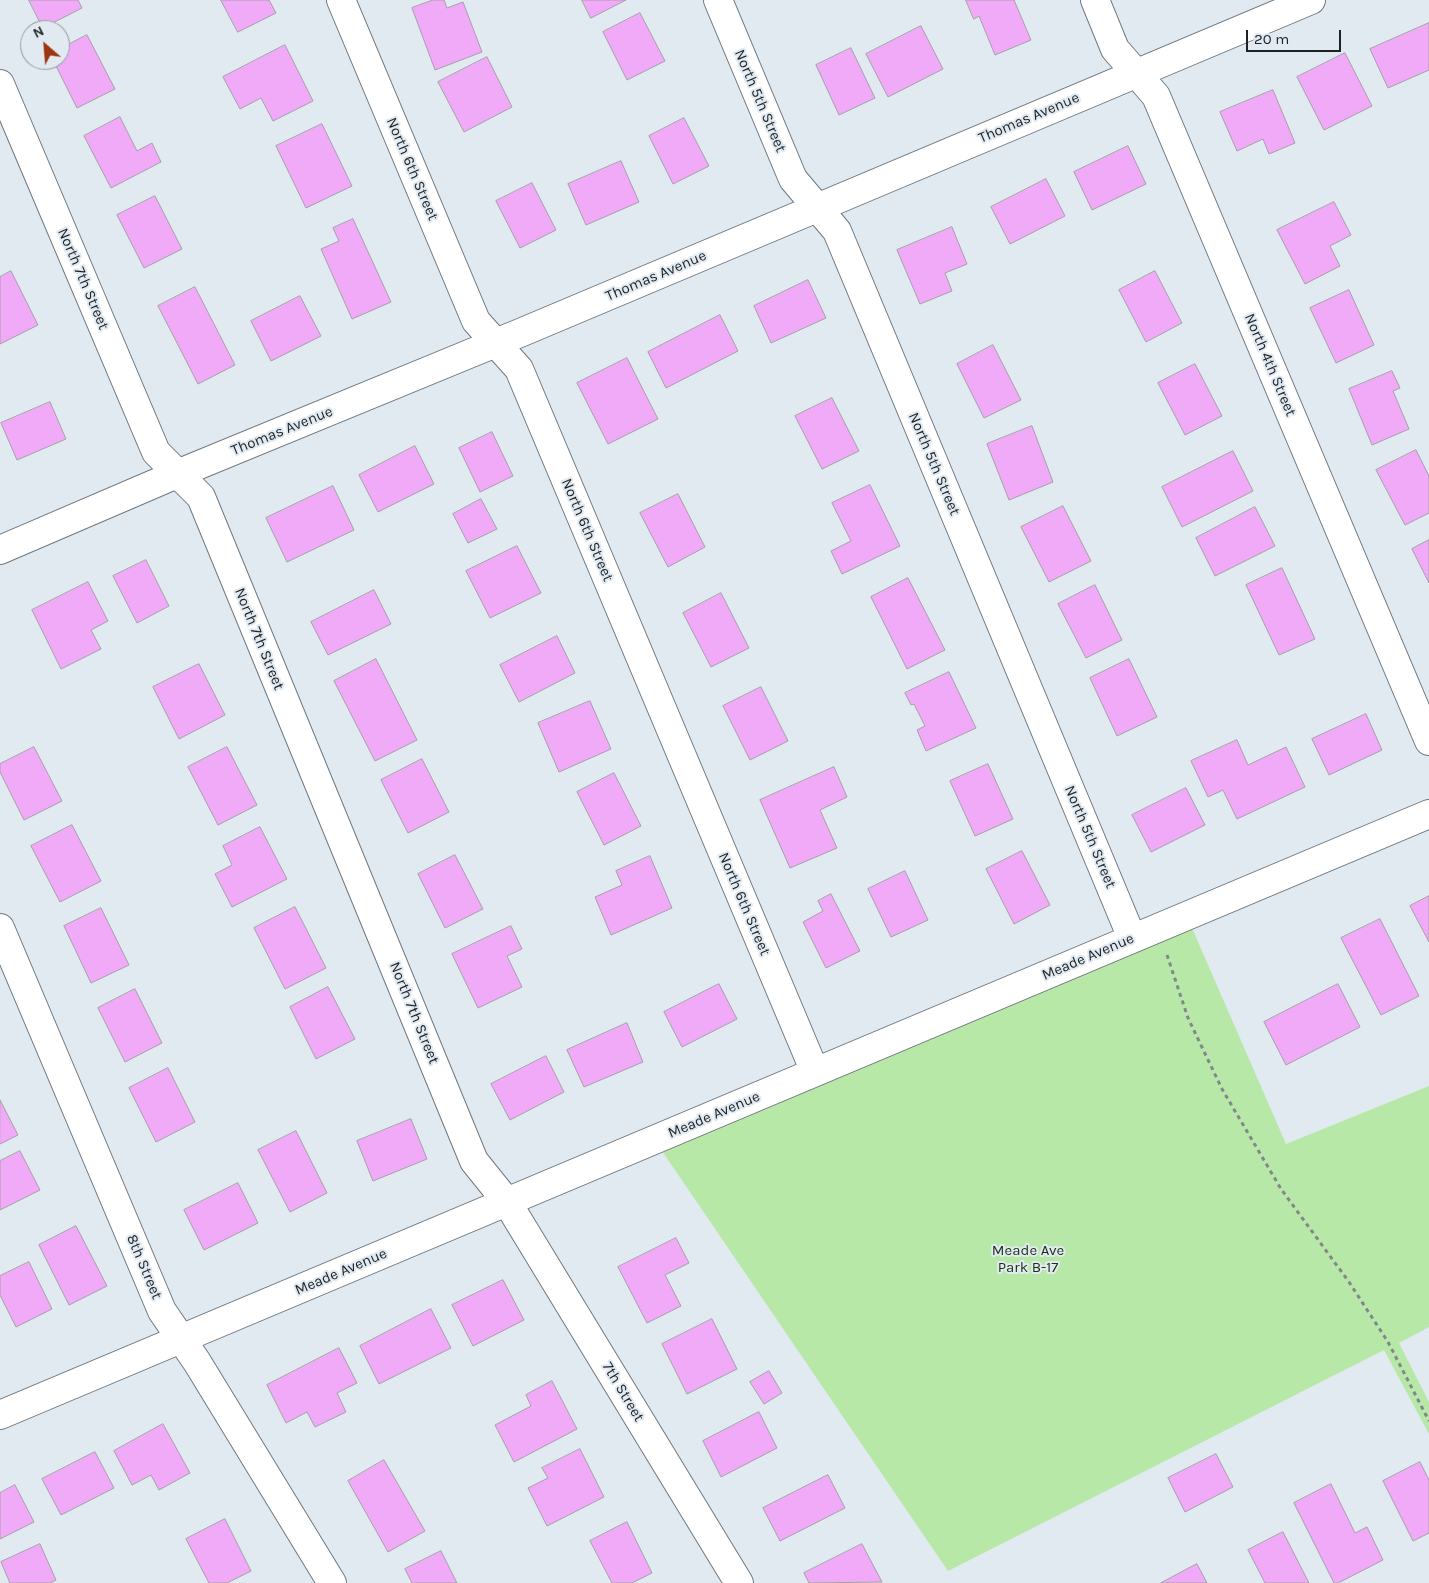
<!DOCTYPE html>
<html>
<head>
<meta charset="utf-8">
<style>
  body { margin:0 }
  #map { position:relative; width:1429px; height:1583px; overflow:hidden; background:#e1e9f1; font-family:Karla,sans-serif }
  canvas { display:block }
  .north { position:absolute; left:20px; top:20px; width:50px; height:50px; box-sizing:border-box; background:#e1e9f1; border:1px solid #93999f; border-radius:50%; rotate:333deg; font-size:14px; font-weight:700; line-height:20px; text-align:center; color:#1f2225 }
  .north::after { content:''; display:block; margin:auto; width:18px; height:22px; background:#9c3610; clip-path:polygon(50% 0,100% 100%,50% 72%,0 100%) }
  .scale { position:absolute; left:1246px; top:30px; width:95px; height:22px; box-sizing:border-box; border:2px solid #1f2225; border-top:0; padding-left:6px; font-size:15px; line-height:18px; white-space:nowrap; color:#1f2225; -webkit-text-stroke:4px #e1e9f1; paint-order:stroke }
</style>
</head>
<body>
<div id="map">
<canvas width="1429" height="1583"></canvas>
<div class="north">N</div>
<div class="scale">20 m</div>
</div>
<script>
const context = document.querySelector('canvas').getContext('2d');
context.lineJoin = 'round';
function fillPath(path, color) {
  context.fillStyle = color;
  context.fill(path, 'evenodd');
}
function stroke(path, color, width, dash) {
  context.strokeStyle = color;
  context.lineWidth = width;
  context.lineCap = dash ? 'butt' : 'round';
  context.setLineDash(dash || []);
  context.stroke(path);
}
function label(font, color, halo, rows, align = 'center') {
  context.font = font + ' Karla,sans-serif';
  context.lineWidth = 4;
  context.setLineDash([]);
  context.textBaseline = 'middle';
  context.strokeStyle = halo;
  context.fillStyle = color;
  for (const [text, x, y, turn = 0] of rows) {
    context.save();
    context.translate(x, y);
    context.rotate((+turn || 0) * Math.PI / 180);
    context.textAlign = isNaN(turn) ? turn : align;
    if (halo) context.strokeText(text, 0, 0);
    context.fillText(text, 0, 0);
    context.restore();
  }
}
const green = new Path2D(`
  M1192 928 1286 1144 1429 1086V1327L1399 1343 1429 1402V1434L1384 1350 948 1571 662 1151Z`);
const building = new Path2D(`
  M29 0H78L82 8 43 28Z
  M221 0H269L276 13 238 32Z
  M433 0H444L447 8 463 2 482 52 435 70 412 8Z
  M582 0H626L591 18Z
  M966 0H1014L1031 40 995 55 979 16 974 19Z
  M640 13 665 61 627 80 603 32Z
  M1429 23V70L1388 88 1370 49Z
  M921 26 943 69 888 97 866 54Z
  M87 35 115 89 77 108 53 60H60V49Z
  M285 45 313 101 273 121 261 98 240 109 223 77Z
  M851 48 875 98 839 115 816 65Z
  M1345 53 1372 106 1324 130 1297 77Z
  M487 57 512 107 464 132 438 82Z
  M1273 90 1295 143 1269 154 1263 139 1237 151 1220 112Z
  M120 117 137 151 152 143 161 162 111 188 84 136Z
  M684 118 709 166 673 184 649 136Z
  M322 124 352 186 306 208 276 146Z
  M1128 146 1146 184 1092 210 1074 172Z
  M621 161 639 202 586 225 568 184Z
  M1046 179 1065 216 1010 244 991 207Z
  M532 183 556 230 520 248 496 201Z
  M155 196 182 249 144 268 117 215Z
  M1334 202 1351 235 1330 246 1340 266 1305 284 1277 230Z
  M353 219 391 302 352 319 321 249 339 241 333 228Z
  M952 227 967 264 945 273 952 291 920 304 897 250Z
  M11 271 38 325 0 344V277Z
  M1155 271 1182 323 1146 342 1119 290Z
  M808 280 826 318 771 343 754 306Z
  M195 287 235 365 198 384 158 306Z
  M1349 290 1374 345 1336 363 1310 308Z
  M300 296 321 336 271 361 251 321Z
  M720 315 738 351 666 388 648 352Z
  M993 345 1021 400 984 418 957 364Z
  M627 358 658 419 608 444 577 383Z
  M1195 364 1222 416 1185 435 1158 383Z
  M1392 371 1400 388 1393 391 1409 429 1372 445 1349 389Z
  M832 398 859 451 822 469 795 416Z
  M50 402 66 439 17 460 1 423Z
  M1032 426 1053 482 1009 500 987 444Z
  M492 432 513 476 480 492 459 448Z
  M415 446 434 484 378 512 359 475Z
  M1416 450 1429 476V513L1405 525 1376 470Z
  M1233 451 1253 491 1182 527 1162 487Z
  M870 485 900 546 842 574 831 551 851 541 832 503Z
  M333 486 354 530 287 562 266 518Z
  M678 494 705 547 668 567 640 513Z
  M481 499 497 529 468 543 453 514Z
  M1063 506 1091 561 1049 582 1021 527Z
  M1255 507 1275 546 1215 576 1196 538Z
  M1429 540V583L1412 549Z
  M517 546 541 593 490 618 466 571Z
  M146 560 169 606 137 623 113 576Z
  M1282 568 1315 639 1279 655 1246 585Z
  M908 578 945 650 907 669 871 597Z
  M88 582 108 621 91 630 101 649 61 669 32 610Z
  M1095 585 1122 640 1086 658 1058 604Z
  M374 590 391 624 328 655 311 622Z
  M721 593 749 648 711 667 683 613Z
  M557 636 575 673 519 702 500 665Z
  M376 659 417 740 375 761 334 681Z
  M1129 659 1157 717 1117 736 1090 678Z
  M199 664 225 715 179 739 153 687Z
  M949 672 976 728 926 751 917 730 925 726 914 704 911 705 905 693Z
  M761 687 788 741 750 760 723 706Z
  M590 701 611 749 559 772 538 723Z
  M1366 714 1382 750 1329 775 1312 739Z
  M1237 740 1248 765 1286 747 1305 787 1237 819 1223 790 1208 797 1191 761Z
  M34 747 62 801 24 820 0 772V764Z
  M227 747 257 805 218 825 188 767Z
  M422 759 449 812 408 833 381 780Z
  M988 764 1013 819 975 836 950 781Z
  M834 767 847 797 820 810 837 848 790 868 760 800Z
  M614 773 641 826 604 845 577 792Z
  M1186 788 1205 825 1151 852 1132 815Z
  M72 825 101 881 60 902 31 846Z
  M260 827 287 879 232 907 215 874 232 865 223 846Z
  M1022 851 1050 905 1014 924 986 869Z
  M455 855 483 909 445 928 418 874Z
  M650 856 672 908 611 935 595 897 622 885 616 871Z
  M905 871 928 920 891 937 868 889Z
  M831 894 860 951 826 968 803 922 823 911 818 901Z
  M1429 896V942L1410 906Z
  M295 907 326 968 285 989 254 928Z
  M101 908 129 965 91 983 64 926Z
  M1380 919 1419 996 1381 1015 1341 938Z
  M511 926 522 949 507 956 522 987 478 1008 452 954Z
  M719 984 737 1019 682 1047 664 1012Z
  M1338 984 1360 1027 1286 1065 1264 1022Z
  M328 987 355 1039 316 1059 290 1007Z
  M135 989 162 1043 125 1062 98 1008Z
  M627 1023 643 1062 584 1087 567 1050Z
  M546 1056 564 1092 510 1120 491 1084Z
  M168 1068 195 1122 156 1142 129 1088Z
  M0 1100 18 1135 0 1144Z
  M411 1119 427 1159 373 1181 357 1141Z
  M296 1131 327 1193 290 1212 258 1150Z
  M20 1151 40 1190 0 1210V1161Z
  M238 1183 258 1223 204 1250 184 1210Z
  M76 1226 107 1286 69 1305 39 1245Z
  M676 1238 689 1263 665 1275 681 1306 647 1323 618 1267Z
  M29 1262 52 1309 16 1327 0 1295V1276Z
  M503 1280 524 1320 473 1346 452 1305Z
  M431 1309 451 1348 379 1384 360 1346Z
  M712 1319 737 1369 687 1394 662 1344Z
  M339 1348 357 1383 337 1393 346 1412 315 1427 307 1412 286 1423 267 1385Z
  M769 1371 782 1393 764 1404 750 1382Z
  M552 1381 577 1429 514 1462 495 1425 531 1406 526 1395Z
  M759 1412 777 1448 721 1477 703 1441Z
  M163 1424 190 1473 159 1490 151 1475 132 1485 114 1451Z
  M580 1449 604 1497 547 1526 528 1488 548 1478 542 1468Z
  M95 1452 114 1488 61 1515 42 1479Z
  M1216 1454 1233 1487 1185 1512 1168 1478Z
  M384 1460 425 1531 388 1552 348 1481Z
  M1420 1462 1429 1480V1533L1413 1541 1383 1481Z
  M828 1475 845 1508 780 1541 763 1508Z
  M1331 1484 1355 1533 1367 1527 1383 1560 1338 1583H1334L1294 1503Z
  M15 1485 34 1522 0 1539V1493Z
  M225 1519 251 1571 227 1583H209L186 1539Z
  M627 1522 652 1573 632 1583H612L590 1541Z
  M1283 1532 1309 1583H1265L1248 1550Z
  M40 1544 56 1580 50 1583H10L1 1562Z
  M862 1544 882 1582 809 1583 804 1573Z
  M441 1551 457 1583H412L405 1569Z
  M1197 1564 1207 1583H1161Z`);
const path = new Path2D(`
  M1167 955 1188 1018 1222 1089 1281 1189 1349 1282 1388 1342 1429 1421`);
const minor = new Path2D(`
  M341 0 476 321 519 369 815 1072
  M718 0 793 179 837 231 1132 938
  M1095 0 1115 49 1156 96 1429 741
  M0 84 156 452 201 497 474 1161 507 1202 739 1583
  M0 550 177 474 520 333 1311 0
  M0 928 162 1311 197 1362 332 1583
  M0 1415 1429 814`);
const streetNames = [
  ["North 5th Street",760,101,67],
  ["Thomas Avenue",1029,118,-23],
  ["North 6th Street",412,169,67],
  ["Thomas Avenue",656,276,-23],
  ["North 7th Street",83,279,67],
  ["North 4th Street",1270,365,67],
  ["Thomas Avenue",282,431,-22],
  ["North 5th Street",934,464,67],
  ["North 6th Street",587,530,67],
  ["North 7th Street",259,639,68],
  ["North 5th Street",1090,837,67],
  ["North 6th Street",744,904,67],
  ["Meade Avenue",1088,957,-23],
  ["North 7th Street",414,1013,68],
  ["Meade Avenue",714,1115,-23],
  ["8th Street",144,1267,67],
  ["Meade Avenue",341,1272,-23],
  ["7th Street",623,1392,59]
];
const parkNames = [
  ["Meade Ave",1028,1251],
  ["Park B-17",1028,1268]
];
fillPath(green, '#b8e8a7');
fillPath(building, '#f0aaf8');
stroke(building, '#a69fa7', 1);
stroke(minor, '#71787f', 30);
stroke(path, '#81878c', 3, [4, 4]);
stroke(minor, '#fff', 28);
label('15px', '#1f2225', '#e1e9f1', streetNames);
label('15px', '#1b3211', '#e1e9f1', parkNames);
</script>
</body>
</html>
